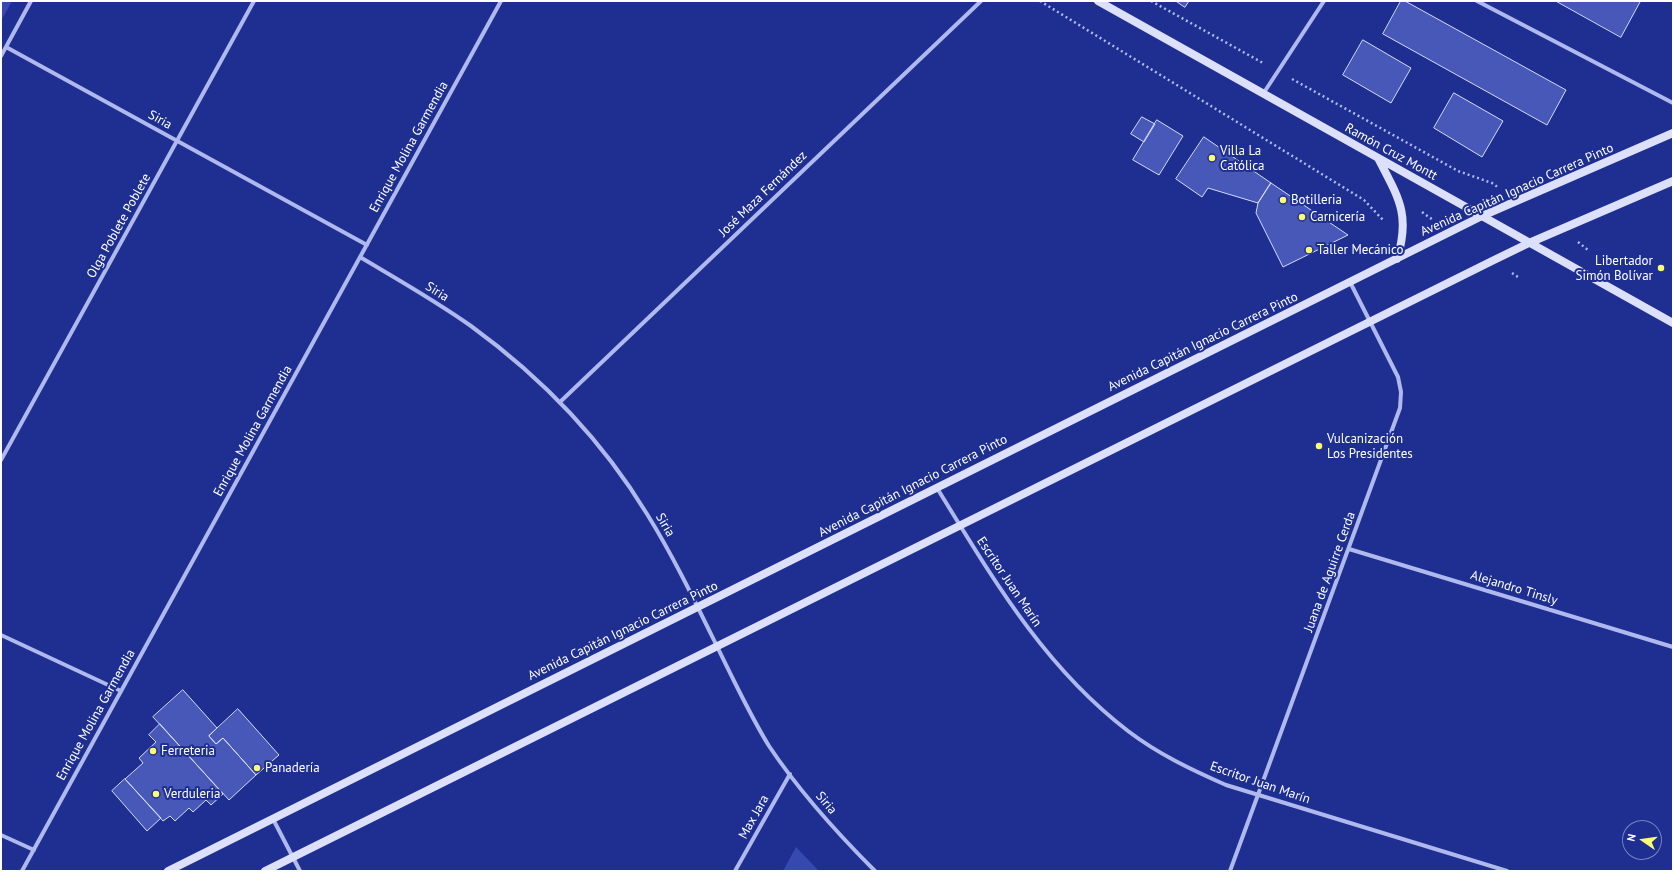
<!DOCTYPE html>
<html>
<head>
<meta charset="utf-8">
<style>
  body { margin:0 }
  #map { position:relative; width:1674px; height:872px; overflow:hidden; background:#1e2f91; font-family:"PT Sans",sans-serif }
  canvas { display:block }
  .frame { position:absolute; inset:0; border:2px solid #fff; pointer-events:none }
  .north { position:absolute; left:1622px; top:820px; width:40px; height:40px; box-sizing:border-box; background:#1e2f91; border:1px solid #7882bd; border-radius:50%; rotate:283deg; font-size:11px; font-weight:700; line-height:16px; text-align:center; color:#fff }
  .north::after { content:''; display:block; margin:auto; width:14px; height:18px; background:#fbfc6f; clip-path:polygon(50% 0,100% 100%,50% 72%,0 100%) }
</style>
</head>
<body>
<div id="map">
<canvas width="1674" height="872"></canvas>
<div class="frame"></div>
<div class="north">N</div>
</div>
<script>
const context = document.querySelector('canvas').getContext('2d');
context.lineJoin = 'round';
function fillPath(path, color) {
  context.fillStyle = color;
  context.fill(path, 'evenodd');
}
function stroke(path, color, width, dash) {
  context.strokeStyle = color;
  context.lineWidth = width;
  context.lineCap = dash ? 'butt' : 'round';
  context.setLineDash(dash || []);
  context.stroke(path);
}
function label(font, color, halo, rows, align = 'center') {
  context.font = font + ' "PT Sans",sans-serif';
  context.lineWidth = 4;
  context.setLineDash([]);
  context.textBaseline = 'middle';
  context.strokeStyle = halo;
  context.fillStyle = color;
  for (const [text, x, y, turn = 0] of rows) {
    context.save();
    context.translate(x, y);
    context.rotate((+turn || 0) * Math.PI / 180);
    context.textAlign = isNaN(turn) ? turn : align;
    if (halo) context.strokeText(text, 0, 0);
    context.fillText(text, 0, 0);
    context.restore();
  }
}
const green = new Path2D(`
  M1 1H12L1 21Z
  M796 847 819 871H783Z`);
const building = new Path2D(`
  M1176 1H1189L1185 7Z
  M1401 1H1405L1566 90 1547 125 1383 34Z
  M1556 1H1639L1640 2 1621 37Z
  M1363 40 1411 68 1391 103 1343 75Z
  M1454 93 1503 121 1482 157 1434 128Z
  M1142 117 1155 124 1144 142 1131 134Z
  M1157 120 1183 136 1159 175 1133 160Z
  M1204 137 1271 183 1258 203 1208 188 1202 197 1176 179Z
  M1271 183 1348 235 1283 267 1256 213 1258 203Z
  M183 690 217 728 209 736 216 744 223 738 256 775 229 800 153 717Z
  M238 709 279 755 256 775 223 738 216 744 209 736Z
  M160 724 223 794 211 805 206 800 193 812 189 808 175 821 170 816 163 821 125 779 143 763 139 758 156 742 149 735Z
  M125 779 161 818 147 831 112 791Z`);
const path = new Path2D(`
  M1040 1 1364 200 1383 220
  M1151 1 1263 63
  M1292 79 1458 171 1492 183 1499 188
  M1422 212 1433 220
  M1578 242 1588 250
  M1512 273 1518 277`);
const street = new Path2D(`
  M1477 1 1673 103
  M6 47 367 245
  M1 56 31 1
  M1263 94 1324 1
  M360 257C397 279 436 301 471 326 541 377 602 440 647 514 680 567 706 625 734 681 745 703 756 725 769 746 799 791 837 833 875 871
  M560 402 981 1
  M1 460 254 1
  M937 488C992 577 1043 666 1128 731 1158 754 1192 770 1226 785L1507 871
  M1349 549 1673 647
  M1 635 121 691
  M273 819 300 871
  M1 835 34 850
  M22 871 501 1
  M735 871 790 774
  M1230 871 1400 408 1401 392 1398 377 1350 282`);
const secondary = new Path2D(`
  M1098 1 1673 323
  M1378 158C1398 197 1411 214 1397 259
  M168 871 1482 216 1673 133
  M265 871 1492 261 1529 243 1673 181`);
const markers = [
  [1212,158,4,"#fbfc6f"],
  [1283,200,4,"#fbfc6f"],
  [1302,217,4,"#fbfc6f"],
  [1309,250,4,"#fbfc6f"],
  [1661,268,4,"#fbfc6f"],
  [1319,446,4,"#fbfc6f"],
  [153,751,4,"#fbfc6f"],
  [257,768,4,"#fbfc6f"],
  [156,794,4,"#fbfc6f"]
];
const streetNames = [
  ["Siria",160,120,29],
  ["Enrique Molina Garmendia",409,147,-61],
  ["Ramón Cruz Montt",1391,152,29],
  ["Avenida Capitán Ignacio Carrera Pinto",1517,190,-24],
  ["José Maza Fernández",763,194,-44],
  ["Olga Poblete Poblete",119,226,-61],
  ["Siria",437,292,32],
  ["Avenida Capitán Ignacio Carrera Pinto",1203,342,-26],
  ["Enrique Molina Garmendia",253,431,-61],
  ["Avenida Capitán Ignacio Carrera Pinto",913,486,-27],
  ["Siria",665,525,60],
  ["Juana de Aguirre Cerda",1330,572,-70],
  ["Escritor Juan Marín",1009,582,56],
  ["Alejandro Tinsly",1514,588,17],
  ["Avenida Capitán Ignacio Carrera Pinto",623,631,-26],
  ["Enrique Molina Garmendia",96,715,-61],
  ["Escritor Juan Marín",1260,783,19],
  ["Siria",826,803,50],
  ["Max Jara",754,817,-61]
];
const poiNames = [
  ["Villa La",1220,151],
  ["Católica",1220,166],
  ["Botilleria",1291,200],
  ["Carnicería",1310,217],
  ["Taller Mecánico",1317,250],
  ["Libertador",1653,261,"right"],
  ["Simón Bolívar",1653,276,"right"],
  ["Vulcanización",1327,439],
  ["Los Presidentes",1327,454],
  ["Ferreteria",161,751],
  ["Panadería",265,768],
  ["Verduleria",164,794]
];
fillPath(green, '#3649b0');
fillPath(building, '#4758b9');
stroke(building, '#d5dbfa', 1);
stroke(path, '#afb9ee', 2.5, [2, 3]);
stroke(street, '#afb9ee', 4);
stroke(secondary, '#dce0fa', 8);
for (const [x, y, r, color] of markers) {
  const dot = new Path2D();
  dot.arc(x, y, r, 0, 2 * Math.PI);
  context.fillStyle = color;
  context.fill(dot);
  stroke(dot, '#1e2f91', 1.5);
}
label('13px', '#fff', '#1e2f91', streetNames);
label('13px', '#fff', '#1e2f91', poiNames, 'left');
</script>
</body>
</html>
